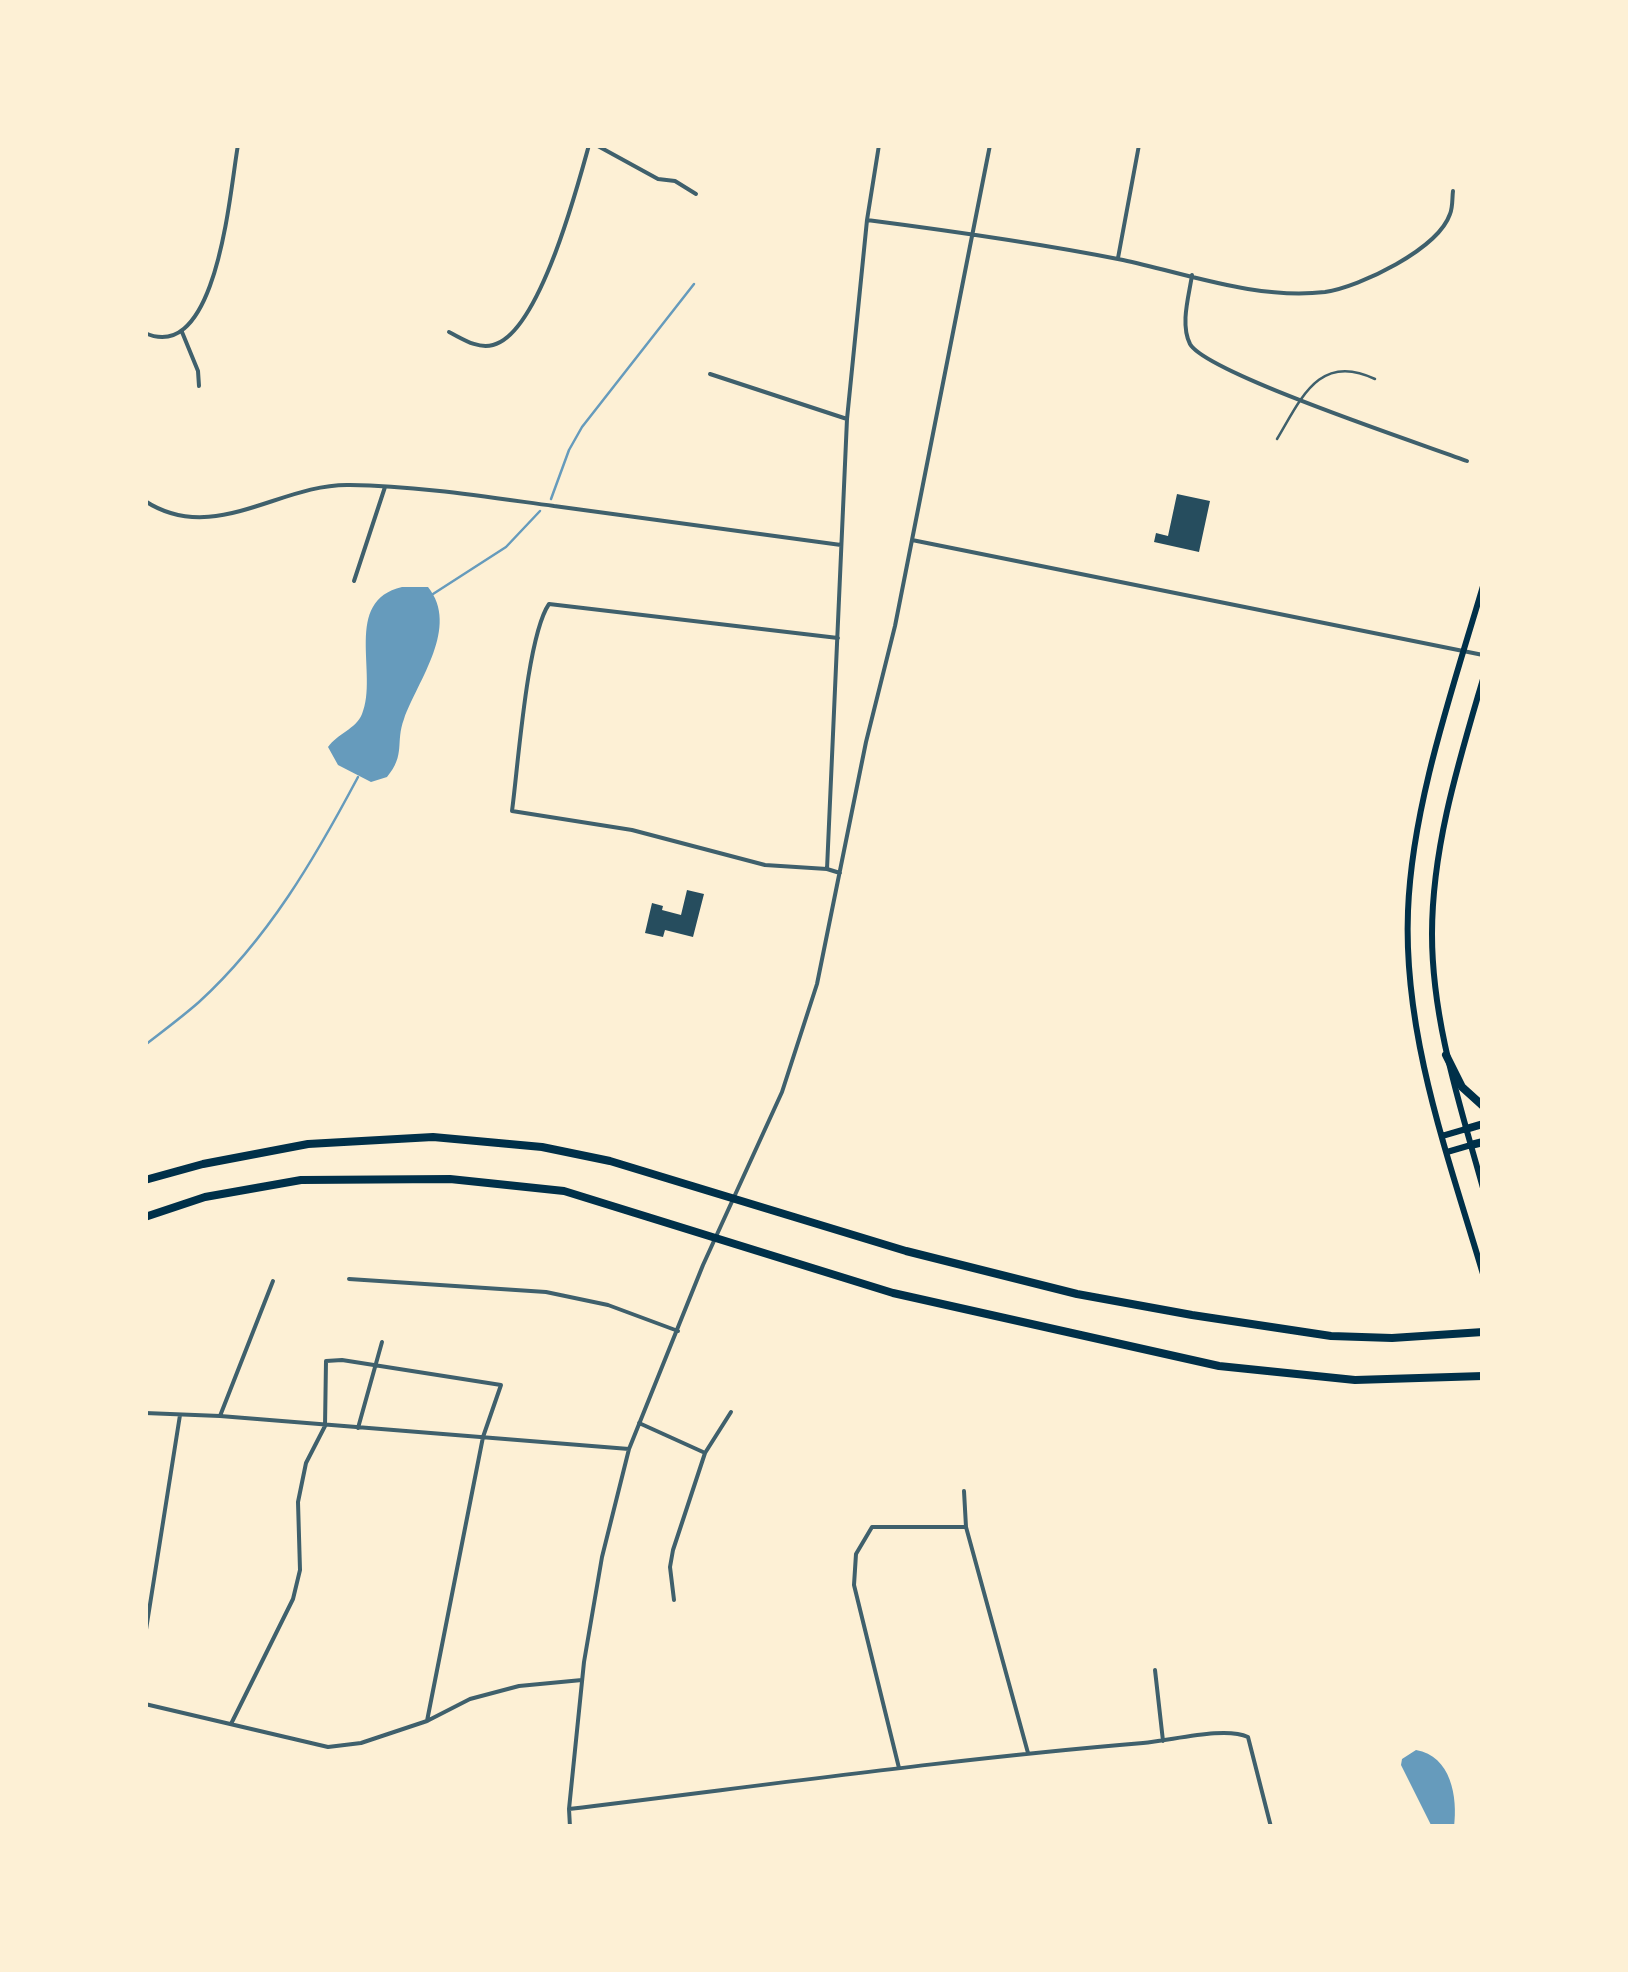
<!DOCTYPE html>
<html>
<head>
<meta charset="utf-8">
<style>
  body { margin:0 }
  #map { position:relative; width:1628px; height:1972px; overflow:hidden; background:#fdf0d5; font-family:"Sofia Sans Condensed",sans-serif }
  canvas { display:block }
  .frame { position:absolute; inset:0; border:148px solid #fdf0d5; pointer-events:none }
</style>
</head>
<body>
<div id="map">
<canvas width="1628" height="1972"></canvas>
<div class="frame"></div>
</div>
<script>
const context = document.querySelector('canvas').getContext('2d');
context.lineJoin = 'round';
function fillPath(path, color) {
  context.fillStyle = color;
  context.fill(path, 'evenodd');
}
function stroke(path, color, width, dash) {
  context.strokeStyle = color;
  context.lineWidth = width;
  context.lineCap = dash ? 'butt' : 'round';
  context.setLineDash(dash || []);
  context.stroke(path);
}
const water = new Path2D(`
  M402 587H428C460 627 418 680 404 719 395 743 406 754 387 777L371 782 338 765 328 747C337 734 356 729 362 714 379 674 342 601 402 587Z
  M1416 1750C1451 1756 1458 1797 1454 1827H1432L1401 1765 1402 1759Z`);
const stream = new Path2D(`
  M551 499 569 450 582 427 694 284
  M433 594 506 547 540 511
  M145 1045C163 1031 182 1017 199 1002 268 939 315 858 358 777`);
const building = new Path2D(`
  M1177 494 1210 501 1199 552 1154 542 1156 533 1168 536Z
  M687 890 704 894 693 937 665 930 663 937 645 933 652 903 663 906 662 910 681 915Z`);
const service = new Path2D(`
  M1277 439C1301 399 1319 352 1375 379`);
const minor = new Path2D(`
  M596 145 658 179 675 181 696 194
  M867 220C952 231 1038 243 1123 260 1188 274 1257 300 1325 292 1360 287 1438 249 1450 214 1453 207 1452 198 1453 191
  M1118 258 1139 145
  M1192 275C1189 296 1180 324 1190 344 1206 373 1424 445 1467 461
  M182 332 198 371 199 386
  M449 332C463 339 477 349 493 345 539 334 577 188 589 145
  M145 333C218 366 230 188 238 145
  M710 374 847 419
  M145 501C214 546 280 483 350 485 418 486 487 497 554 506 650 519 746 532 841 545
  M912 540 1483 655
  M354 581 385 487
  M827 869 765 865 632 830 512 811C518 767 527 636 549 604L838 638
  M840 873 827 869 847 419 867 220 879 145
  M349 1279 546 1292 608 1305 678 1331
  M145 1413 220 1416 629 1449
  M220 1416 273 1281
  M639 1423 703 1452
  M358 1428 382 1342
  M964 1491 966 1527 1028 1753
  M674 1600 670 1567 673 1550 705 1453 731 1412
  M145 1636 180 1415
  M1155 1670 1163 1741
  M145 1704 328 1747 361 1743 427 1721 470 1699 519 1686 582 1680
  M231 1724 293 1599 300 1570 298 1502 306 1463 325 1426 326 1361 342 1360 501 1385 483 1437 427 1721
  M899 1768 854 1585 856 1554 872 1527H966
  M569 1809C760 1786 951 1759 1143 1743 1171 1741 1224 1726 1248 1737L1271 1827
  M570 1827 569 1809 584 1662 602 1557 629 1449 703 1265 782 1092 817 984 866 742 895 626 990 145`);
const trunk = new Path2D(`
  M1483 586C1453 688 1412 805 1408 911 1403 1035 1448 1156 1483 1274
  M1483 679C1459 761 1432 847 1432 934 1432 1021 1460 1105 1483 1188
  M1442 1136 1466 1129
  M1447 1152 1471 1145`);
const motorway = new Path2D(`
  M1446 1055 1462 1087 1483 1106
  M1466 1129 1483 1124
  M1471 1145 1483 1142
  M145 1180 203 1164 308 1144 433 1137 542 1147 610 1161 906 1251 1077 1294 1192 1315 1331 1336 1392 1338 1483 1332
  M145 1217 205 1197 301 1180 450 1179 564 1191 893 1293 1219 1366 1355 1380 1483 1376`);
fillPath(water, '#669bbc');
stroke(stream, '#669bbc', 2.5);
fillPath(building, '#264d5e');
stroke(service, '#3f606c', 2.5);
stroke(minor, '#3f606c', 4);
stroke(trunk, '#003049', 6);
stroke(motorway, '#003049', 8);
</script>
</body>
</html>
